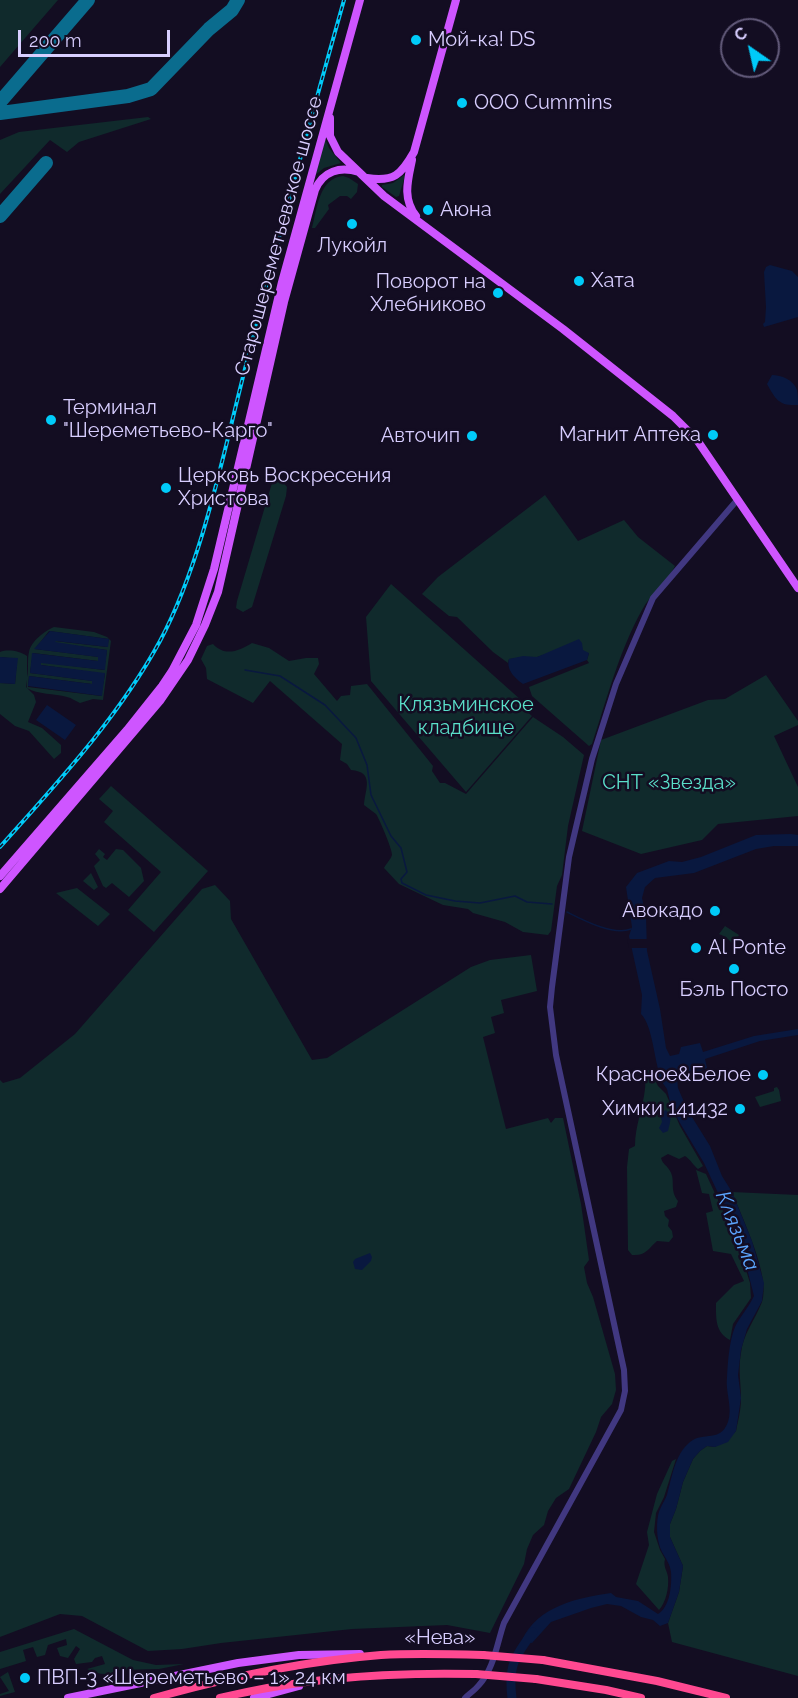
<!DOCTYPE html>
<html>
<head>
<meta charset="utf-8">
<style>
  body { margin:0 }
  #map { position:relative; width:798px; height:1698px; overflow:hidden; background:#130d22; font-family:Raleway,sans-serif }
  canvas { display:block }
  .north { position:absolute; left:720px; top:18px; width:60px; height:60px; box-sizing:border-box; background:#130d22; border:2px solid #625a7a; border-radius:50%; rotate:326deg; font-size:16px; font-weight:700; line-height:24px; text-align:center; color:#d8ceff }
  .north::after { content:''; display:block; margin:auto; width:21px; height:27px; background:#00cbf9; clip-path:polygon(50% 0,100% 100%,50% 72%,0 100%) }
  .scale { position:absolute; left:18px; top:30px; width:152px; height:27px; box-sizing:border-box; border:3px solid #d8ceff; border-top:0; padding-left:8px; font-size:18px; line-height:21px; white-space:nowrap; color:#d8ceff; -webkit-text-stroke:4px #130d22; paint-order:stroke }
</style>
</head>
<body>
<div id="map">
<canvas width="798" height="1698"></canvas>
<div class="north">С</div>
<div class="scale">200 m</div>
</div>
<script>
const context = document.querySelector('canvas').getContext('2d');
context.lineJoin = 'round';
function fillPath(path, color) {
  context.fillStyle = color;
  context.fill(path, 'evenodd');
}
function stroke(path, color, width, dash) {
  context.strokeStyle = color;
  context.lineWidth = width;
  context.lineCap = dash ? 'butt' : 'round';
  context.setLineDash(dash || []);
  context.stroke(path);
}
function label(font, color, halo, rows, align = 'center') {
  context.font = font + ' Raleway,sans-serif';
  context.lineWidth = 5;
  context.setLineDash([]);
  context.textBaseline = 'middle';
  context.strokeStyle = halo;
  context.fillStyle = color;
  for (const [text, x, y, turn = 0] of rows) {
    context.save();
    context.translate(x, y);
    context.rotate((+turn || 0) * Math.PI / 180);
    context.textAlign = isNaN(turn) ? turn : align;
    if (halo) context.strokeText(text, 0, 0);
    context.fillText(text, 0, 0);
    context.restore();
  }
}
const green = new Path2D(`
  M0 0H58L0 67Z
  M148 117 151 119 79 142 67 152 50 140 0 194V140L19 132Z
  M325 138 329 148 341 163 324 168 314 176Z
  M404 175 405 176 399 196 396 197 382 187V185L393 183Z
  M343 176 349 178 358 184 357 192 351 199 347 196H340L328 205 329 209 315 228H312C317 209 319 178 343 176Z
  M276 481H282L287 487 286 496 252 607 243 612 236 608 237 601 272 483Z
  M545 495 578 541 624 520 638 537 675 566C668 582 650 594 642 610 619 651 607 699 592 744L589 746 532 696 529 687 589 663 587 660 589 653 553 652 537 657 509 659 508 663 493 652 457 617 449 616 422 594 438 577Z
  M391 584 521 700 518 704 532 716 466 792 371 681 366 617Z
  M54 627 94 632 107 637 111 641 103 700 93 699 80 703C75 701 72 698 67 697 54 693 38 695 27 688L26 680V687L34 695 36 702 28 722 42 728 61 745V753L54 759 29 731 15 726 0 714V683L15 684 17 659 1 657 0 659V652C8 649 20 651 27 656V677C29 668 27 660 29 652 31 641 45 631 54 627ZM49 631 109 639 107 647 55 641V643L107 650 104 670 41 662V665L105 674 101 696 28 687 29 676 92 684 93 681 30 673 33 653 98 661 99 657 35 649Z
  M252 643 269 648 289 661 306 658H318L319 664 314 674 337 701 341 696 350 695 351 686 367 684 433 766 432 771 440 783H445L466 794 533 717 563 737 584 755 568 826 562 875 557 886 551 931 548 935 523 932 505 922 473 913 468 909 443 905 399 884 384 868C386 864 391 859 392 855 393 851 379 818 376 814 372 811 368 808 364 805 365 789 375 772 351 770L347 764 340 760 342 744 270 681 253 703 207 679 206 668 201 659 207 646 213 644C225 657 239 651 252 643Z
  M766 675 798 721V725L774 736 798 787V816L718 824 702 840 641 854 582 831 601 740 708 700 725 699Z
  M111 786 208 871 154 932 128 910 161 872 104 822 113 811 99 799Z
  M99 849 105 854 103 857 107 860 116 849 123 850 141 868 144 881 129 897 112 883 106 888 103 886 94 866 100 860 95 854Z
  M91 873 98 887 94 890 83 881Z
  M215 885 230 901 231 919 312 1060 327 1058 471 967 490 960 531 955 537 991 501 1000 504 1013 491 1017 495 1033 483 1037 506 1129 548 1118 551 1123 555 1118H563L581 1204 589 1260 584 1267 587 1283 593 1297 615 1374 616 1390 612 1404 601 1417 596 1432 569 1489 556 1498 548 1511 544 1525 533 1535 527 1549 524 1564 490 1633 447 1625 352 1629 221 1643 182 1649 148 1651 82 1616 60 1614 0 1637V1080L3 1083 20 1078 75 1034 202 889Z
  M77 888 110 914 98 926 56 893Z
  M725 926 739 935 733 944 726 937 719 934Z
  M644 1070H650L658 1086 666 1094 680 1126 703 1166 698 1169C693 1165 691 1160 685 1156L679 1159 668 1154 661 1158C663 1165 667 1165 670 1171 676 1181 669 1189 678 1201L676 1207 664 1211 665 1216 669 1220 668 1226 672 1231 673 1237 669 1242 657 1241C648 1249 646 1256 632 1255L628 1250 627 1167 629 1149 635 1146C635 1126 643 1108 645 1089 646 1083 644 1076 644 1070Z
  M777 1087 779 1090 781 1101 760 1107 755 1097 774 1091V1088Z
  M696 1170 706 1174 737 1241 750 1283 751 1298 733 1324 730 1340C715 1332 716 1318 716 1303L734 1285 744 1281 731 1254 713 1251 706 1213 713 1211 709 1194 702 1193Z
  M732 1192 798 1195V1676L672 1642 668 1623 679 1592 683 1566 670 1537V1524L676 1509 683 1482 693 1459 700 1451 707 1446 715 1447 736 1431C738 1421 741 1410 741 1399 741 1383 738 1369 741 1353 743 1334 755 1320 762 1302 771 1276 742 1218 732 1192Z
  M676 1459 664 1497 656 1513 654 1532 660 1550 665 1559C663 1567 667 1570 668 1577 669 1588 666 1602 659 1610L636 1584 649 1545 647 1532 657 1494 672 1461Z
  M74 1629 133 1660 156 1665 184 1664 159 1669 118 1670C109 1677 97 1674 87 1669L105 1664 102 1656 95 1658 92 1662 76 1664 74 1659 80 1649 76 1646 68 1658 60 1656 57 1648 67 1645 66 1639 48 1645 45 1655 37 1657 33 1647 23 1650 26 1661 0 1669V1652Z
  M8 1672 15 1692 0 1696V1694L9 1691 0 1677Z`);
const water = new Path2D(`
  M770 265 792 271 798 277V317L764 327 763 324 765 322 766 307 764 272 766 267Z
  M772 375C781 375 794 380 797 390 798 394 798 401 798 405 779 406 776 400 767 384Z
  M50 631 109 639 108 647 56 641 55 642 107 650 105 670 41 663V665L105 673 102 696 28 686 29 676 92 684V681L30 673 32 653 98 661V657L34 649Z
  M579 639 582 643 583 650 589 653 587 660 523 684C515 678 506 670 509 659L523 656 537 657Z
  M0 657 18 658 15 684 0 683Z
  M47 705 76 725 65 740 36 720Z
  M791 834 798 835V846H774L756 849 694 873 655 878 645 887 642 898 646 916 647 951 660 1009 666 1048 670 1056 679 1054 681 1047 700 1043 703 1052 754 1036 798 1029V1035L760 1041 705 1059 707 1068 691 1075 687 1072 677 1077 678 1088 687 1109 710 1146 722 1176 732 1192 752 1241 764 1283 762 1301 747 1329 741 1350 738 1375 741 1398 736 1431 728 1442 715 1447 707 1446 700 1451 693 1459 683 1482 676 1509 670 1524V1537L683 1566 679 1592 668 1623 660 1626 653 1620 641 1617 621 1606 607 1604 591 1608 551 1622 532 1643 522 1640C538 1606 577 1598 611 1593L616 1597 638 1601 658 1614C670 1607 672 1585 671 1572 670 1564 666 1559 662 1552 657 1542 656 1527 658 1516 659 1509 664 1502 667 1495 672 1477 675 1454 690 1442 704 1431 720 1443 728 1422 733 1408 725 1391 727 1377 728 1361 729 1342 735 1327 739 1318 749 1307 754 1296L741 1245 718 1193 704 1163 680 1123 671 1106 667 1089 657 1075 659 1072C654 1056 652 1025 641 1014L642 995 629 936 632 927 626 887 637 873 669 861 682 862 701 857 756 835Z
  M666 1110C673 1117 670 1122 668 1131L663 1133 659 1128 662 1122 660 1113Z
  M370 1253 372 1257 371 1261 362 1270 355 1269 353 1262 355 1259Z`);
const pier = new Path2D(`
  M627 939H650V948H629Z`);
const stream = new Path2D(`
  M245 670 280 676 325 705 356 738 367 765 371 795 391 836 401 848 407 872 401 879 402 883 426 895 455 901 480 903 515 896 527 902 552 904
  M567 912C583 920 613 936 631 929`);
const river = new Path2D(`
  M512 1698C508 1667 514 1657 533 1632`);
const taxiway = new Path2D(`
  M0 102 88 0
  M0 113 128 96 151 89 209 29 232 10 238 0
  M0 216 46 163`);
const minor = new Path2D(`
  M465 1698C469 1694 475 1690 479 1685 494 1669 497 1643 504 1623L621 1410 625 1391 624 1370 556 1055 550 1007 552 987 569 857 592 759 616 684 653 598 738 499`);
const major = new Path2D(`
  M330 118V136L338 152 384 196 563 329 673 416 697 440 798 588
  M412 160C408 180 402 198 416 216
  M367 178C394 182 401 175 414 152L456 0
  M0 876 127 730 162 686 172 671 196 625 214 569 282 282 360 0
  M0 889 160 701 188 660 205 625 218 592 284 302 315 190C323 171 340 166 359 172
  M68 1698 238 1663 299 1655 360 1654
  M254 1698 299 1686`);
const highway = new Path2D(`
  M543 1660 657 1681 726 1698
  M536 1679 606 1690 641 1698
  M154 1698C229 1677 304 1661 381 1655 415 1653 449 1654 483 1655
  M220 1698C304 1677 389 1672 476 1674`);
const rail = new Path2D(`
  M0 847C58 782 118 718 160 641 203 560 223 454 246 365 277 243 310 121 344 0`);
const highwayBridge = new Path2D(`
  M483 1655 543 1660
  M476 1674 536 1679`);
const markers = [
  [416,40,6,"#00cbf9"],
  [462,103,6,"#00cbf9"],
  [428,210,6,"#00cbf9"],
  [352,224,6,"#00cbf9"],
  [579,281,6,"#00cbf9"],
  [498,293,6,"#00cbf9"],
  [51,420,6,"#00cbf9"],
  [713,435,6,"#00cbf9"],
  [472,436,6,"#00cbf9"],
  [166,488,6,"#00cbf9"],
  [715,911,6,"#00cbf9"],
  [696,948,6,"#00cbf9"],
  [734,969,6,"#00cbf9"],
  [763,1075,6,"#00cbf9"],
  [740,1109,6,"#00cbf9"],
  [25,1678,6,"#00cbf9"]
];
const poiNames = [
  ["Мой-ка! DS",428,40],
  ["OOO Cummins",474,103],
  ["Аюна",440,210],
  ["Лукойл",352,246,"center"],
  ["Хата",591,281],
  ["Поворот на",486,282,"right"],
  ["Хлебниково",486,305,"right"],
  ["Терминал",63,408],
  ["\"Шереметьево-Карго\"",63,431],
  ["Магнит Аптека",701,435,"right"],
  ["Авточип",460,436,"right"],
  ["Церковь Воскресения",178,476],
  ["Христова",178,499],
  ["Авокадо",703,911,"right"],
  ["Al Ponte",708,948],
  ["Бэль Посто",734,990,"center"],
  ["Красное&Белое",751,1075,"right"],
  ["Химки 141432",728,1109,"right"],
  ["ПВП-3 «Шереметьево – 1» 24 км",37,1678]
];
const streetNames = [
  ["Старошереметьевское шоссе",279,236,-75],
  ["«Нева»",440,1638]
];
const parkNames = [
  ["Клязьминское",466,705],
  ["кладбище",466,728],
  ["СНТ «Звезда»",669,783]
];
const waterNames = [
  ["Клязьма",737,1231,68]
];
fillPath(green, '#102a2c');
fillPath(water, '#09183f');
fillPath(pier, '#130d22');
stroke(stream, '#09183f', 1.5);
stroke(river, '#09183f', 9);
stroke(taxiway, '#0a6c8e', 14);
stroke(minor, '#413881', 6);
stroke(major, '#ce55ff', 8);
stroke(highway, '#ff4991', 8);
stroke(rail, '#00cbf9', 4);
stroke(rail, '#130d22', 1.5, [4.5]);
stroke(highwayBridge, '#ff4991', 8);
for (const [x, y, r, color] of markers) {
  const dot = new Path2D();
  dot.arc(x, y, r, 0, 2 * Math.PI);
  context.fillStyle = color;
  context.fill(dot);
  stroke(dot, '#130d22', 2);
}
label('20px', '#d8ceff', '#130d22', poiNames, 'left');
label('20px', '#d8ceff', '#130d22', streetNames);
label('20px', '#5adfc9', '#130d22', parkNames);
label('italic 21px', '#5ca6ff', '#130d22', waterNames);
</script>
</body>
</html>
